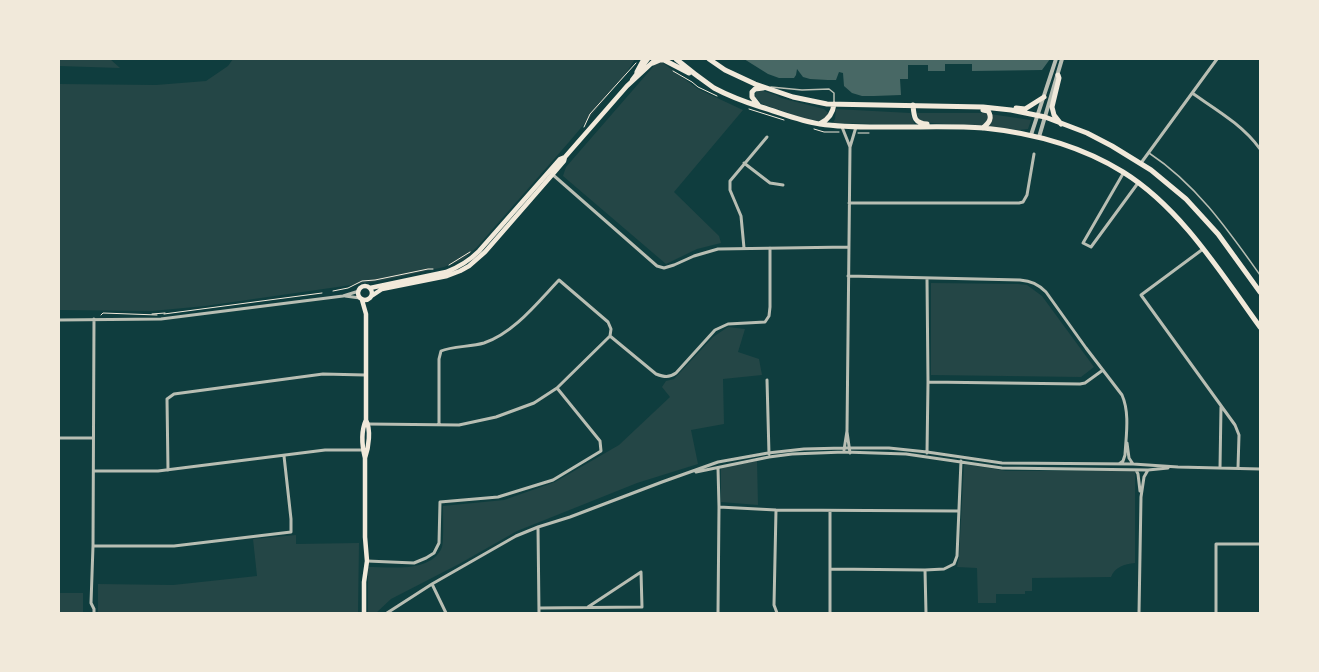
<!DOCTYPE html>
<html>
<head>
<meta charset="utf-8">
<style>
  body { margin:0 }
  #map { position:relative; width:1319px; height:672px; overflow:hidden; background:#0f3d3e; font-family:Barlow,sans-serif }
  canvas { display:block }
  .frame { position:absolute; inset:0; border:60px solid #f1e9da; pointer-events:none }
</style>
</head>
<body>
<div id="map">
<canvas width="1319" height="672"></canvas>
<div class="frame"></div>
</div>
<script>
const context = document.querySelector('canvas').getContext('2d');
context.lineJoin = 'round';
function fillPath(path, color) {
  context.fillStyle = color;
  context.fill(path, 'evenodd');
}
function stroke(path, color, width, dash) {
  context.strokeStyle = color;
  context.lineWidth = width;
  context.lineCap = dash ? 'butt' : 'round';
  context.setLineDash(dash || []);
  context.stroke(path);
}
const green = new Path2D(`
  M59 59H110L120 68 59 66Z
  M233 59H635L623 78 569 142 477 247 463 260 444 267 386 280 205 306 152 311 59 310V84L156 85 206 81 228 66Z
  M659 60 698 89 743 110 674 192 719 236 721 243 697 249 666 264 563 176 566 167Z
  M760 90 776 95 781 98 824 109 828 113V118L822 120 817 121 799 117 762 104 755 97 756 92Z
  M836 109 910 113 915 125 833 123 835 119Z
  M917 113H983L1031 120 1028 129 1019 130 920 122Z
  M931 283 1018 284 1027 285 1042 296 1094 367 1081 377 931 375Z
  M728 327 745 329 738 352 759 359 762 375 723 379 724 424 691 430 698 464 637 483 517 531 459 564 391 599 376 613H368V567C390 567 432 573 442 547 444 541 443 514 443 506L504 500 555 482 619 445 670 397 662 387 666 381 674 379 713 337Z
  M757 461 758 505 721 502V468Z
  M964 464 1006 471H1135V563C1124 564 1115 567 1111 577L1032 578V591H1025V594H996V603H978L977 568 957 567 959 557Z
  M296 535V544L359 543 358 613H98V584L173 585 257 576 253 539Z
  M59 593H83V613H59Z`);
const building = new Path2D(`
  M744 59H1050L1042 70 972 71V64H945V71H928V65H908V79H900L901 95 874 96H862L852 93 844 86 843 73 839 72 836 80H828L810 79 803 77 797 69 796 75 794 78H779L768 74Z`);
const path = new Path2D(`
  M673 71 692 82 698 87 717 96
  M749 109 784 120
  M584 127 590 114 636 63
  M814 129 824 132H839
  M858 133H869
  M449 265 470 252
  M333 291 348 288 362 281 375 280 428 269H433
  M152 314 165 313
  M164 314 322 293
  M101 315 103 313 157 315`);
const service = new Path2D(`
  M771 87 802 90 829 89 834 93V102
  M1149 153C1196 184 1228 230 1260 275`);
const minor = new Path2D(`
  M1192 93C1215 109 1243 125 1260 149
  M842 127 850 147
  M744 163 770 183 783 185
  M1141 163 1217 59
  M1124 172 1083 243 1091 247 1138 183
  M552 174 657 266 664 268 674 265 694 256 718 249 849 247
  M849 203H1019L1023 202 1027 195 1034 154
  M744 248 741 216 730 190V181L767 137
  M1203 249 1141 295 1235 425 1239 435 1238 468
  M848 276 1020 280C1031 281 1038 284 1046 292L1086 348 1122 395C1130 413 1126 436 1125 455L1123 461 1119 464
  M927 279 928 382 927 453
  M345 296 360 298
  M59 320 161 319 343 296 359 291
  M610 336 656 374C664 377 669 378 676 373L715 330 728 324 765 322 769 316 770 307V248
  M767 380 769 454
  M928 382 1080 384 1085 383 1103 370
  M368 424 459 425 496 417 534 403 557 388 610 336
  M439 424V359L441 351C452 346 471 347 484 343 514 333 538 302 559 280L608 322 611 329 610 336
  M847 432 850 453
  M59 438H93
  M1127 443 1129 458 1133 464
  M844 450 847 431 850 147 856 127
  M718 468 719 507 718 613
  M1220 468 1221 407
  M168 470 167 399 174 394 323 374 365 375
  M1136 470 1138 474 1140 491
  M94 471H158L325 450H363
  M696 472 769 457 792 454 844 452 906 454 1002 468 1148 470 1168 468
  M719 507 776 510 958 511
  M776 510 774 605 777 613
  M830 511V613
  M538 527 539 613
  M93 546H174L291 532V519L284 456
  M367 561 414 563 426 558 434 553 439 543 440 502 498 497 553 480 601 451 600 441 557 388
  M830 569 925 570 944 569 954 564 957 556 961 461
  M925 570 926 613
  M432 584 446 613
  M539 608 642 607 641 572 588 607
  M94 613V609L91 603 93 546 94 319
  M387 613 432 584 516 536 538 527 570 517 662 482 718 462 768 453 804 449 844 448H889L927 452 1002 463 1133 464 1178 467 1260 469
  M1139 613 1141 497 1144 477 1148 470
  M1216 613V544H1260`);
const tertiary = new Path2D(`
  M1031 135 1056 59
  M1039 137 1062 59`);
const secondary = new Path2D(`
  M632 80 648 59
  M358 293a7 7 0 1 1 14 0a7 7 0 1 1-14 0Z
  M370 288 446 272C459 267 469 261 479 251L560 159 565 157
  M373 295 382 289 447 276 460 271 469 266 485 252 552 175 564 161 565 157 627 86 655 60
  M362 300 366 314V420C361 431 362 446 365 458V537L367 561 364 582V613
  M365 458C369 447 371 429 366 420`);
const trunk = new Path2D(`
  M676 59C688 69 701 79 714 88 729 96 745 102 761 107 781 113 800 121 820 124 846 128 873 127 899 127 927 127 956 126 984 128 1033 133 1081 146 1123 172 1181 208 1221 273 1260 327
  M709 59 725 70 755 84 793 97 827 104 983 107 1011 110 1045 117 1087 133 1112 146 1151 170 1186 199 1218 234 1260 292
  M653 63 660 60H664L689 73
  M637 72 644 59
  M1058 75 1059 78 1052 107 1054 115 1061 124
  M913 105C914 117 914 123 927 124
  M759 106 752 97V92L755 89 763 88
  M1016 108 1025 109 1044 97
  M983 110 988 111C993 118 989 123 983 128
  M821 123C829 119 833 113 834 104`);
fillPath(green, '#244646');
fillPath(building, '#486865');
stroke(path, '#f1e9da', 1);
stroke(service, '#b8beb3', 1.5);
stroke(minor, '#b8beb3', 3);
stroke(tertiary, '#b8beb3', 4);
stroke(secondary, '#f1e9da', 4.5);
stroke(trunk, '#f1e9da', 5);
</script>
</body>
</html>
